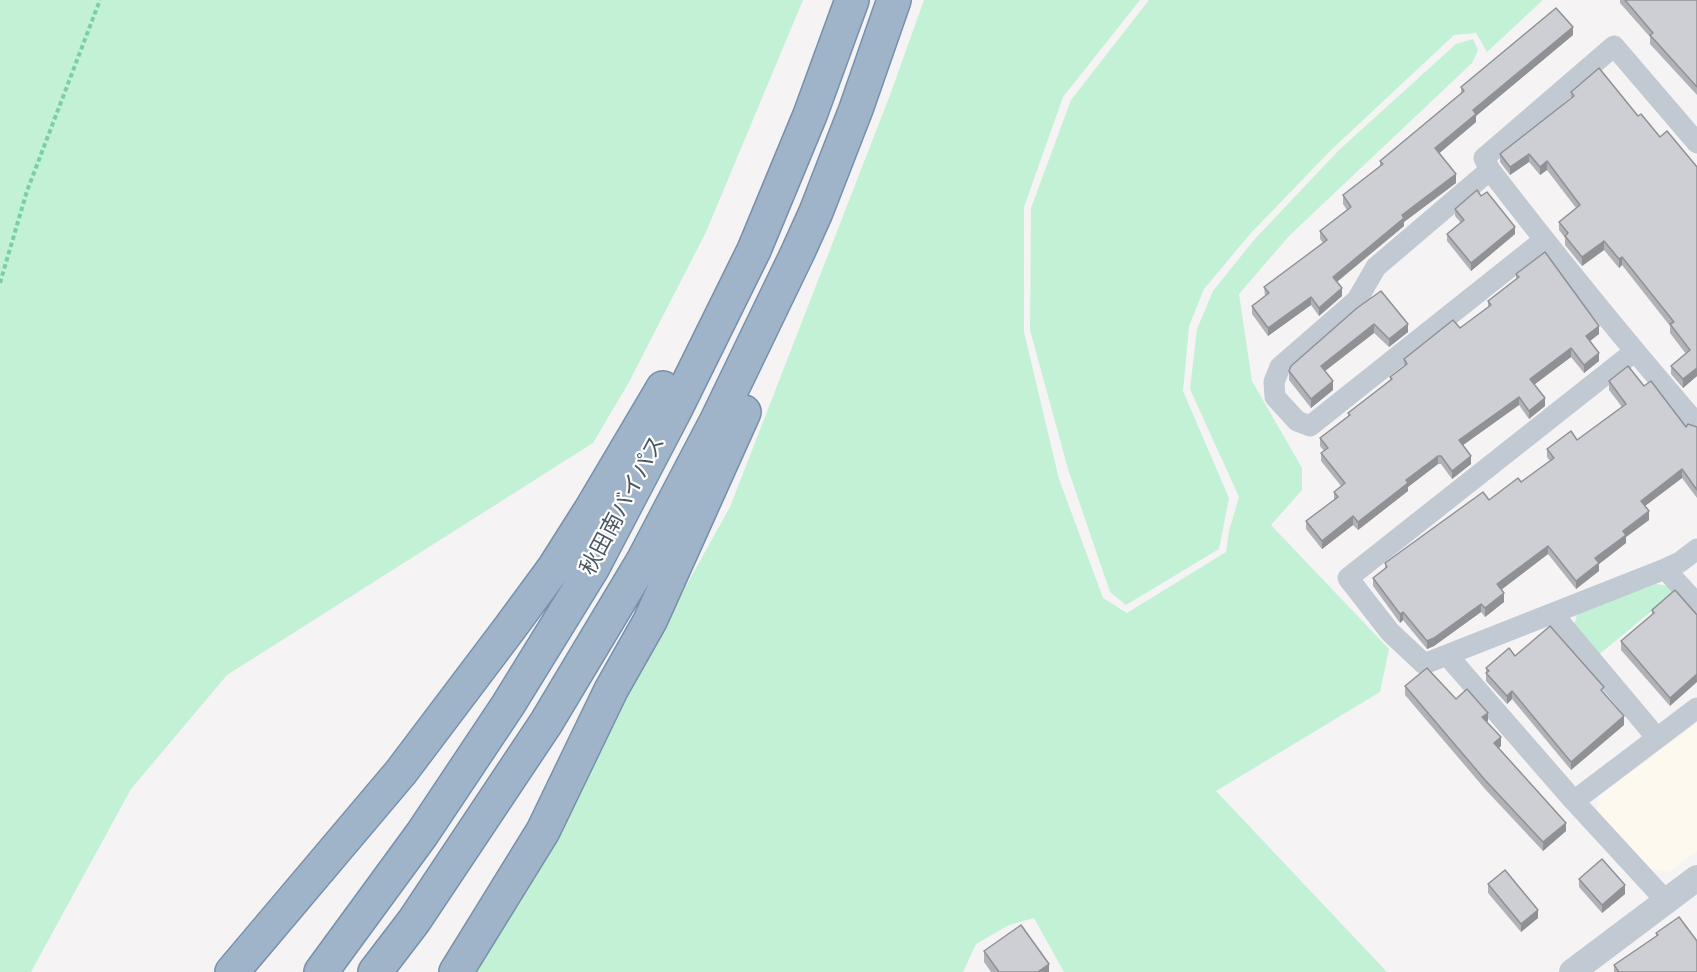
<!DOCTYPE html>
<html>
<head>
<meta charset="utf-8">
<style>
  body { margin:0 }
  canvas { display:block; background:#f5f3f3 }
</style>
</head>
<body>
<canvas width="1697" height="972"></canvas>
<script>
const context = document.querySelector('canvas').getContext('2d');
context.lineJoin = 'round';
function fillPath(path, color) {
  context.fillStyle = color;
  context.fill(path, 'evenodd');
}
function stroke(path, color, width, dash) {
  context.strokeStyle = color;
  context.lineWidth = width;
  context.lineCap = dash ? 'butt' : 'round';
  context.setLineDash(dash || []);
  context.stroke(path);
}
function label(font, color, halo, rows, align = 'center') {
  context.font = font + ' Jost,"Noto Sans JP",sans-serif';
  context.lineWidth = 4.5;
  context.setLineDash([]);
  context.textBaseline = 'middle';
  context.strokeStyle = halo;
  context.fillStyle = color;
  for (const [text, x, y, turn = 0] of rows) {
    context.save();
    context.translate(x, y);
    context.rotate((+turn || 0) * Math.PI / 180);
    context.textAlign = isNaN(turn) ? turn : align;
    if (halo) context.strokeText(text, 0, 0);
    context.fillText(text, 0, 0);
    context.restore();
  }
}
const commercial = new Path2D(`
  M1697 723V851L1669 872 1649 869 1597 813 1599 796Z`);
const green = new Path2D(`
  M0 0H803L706 232 629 382 593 443 227 675 131 789 31 972H0Z
  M924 0H1140L1063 97 1024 207V332L1059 479 1103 598 1127 613 1226 552 1229 531 1239 497 1190 389 1197 329 1213 291 1254 240 1339 150 1456 44 1473 39 1478 50 1472 63 1289 236 1239 294 1252 381 1302 468V490L1271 525 1389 649 1380 692 1216 791 1387 972H1064L1034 918 1009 925 976 944 963 972H471L730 507 890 95Z
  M1149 0H1543L1487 52 1476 33 1454 35 1330 151 1250 234 1204 289 1189 326 1183 391 1229 498 1219 549 1126 605 1110 592 1068 469 1030 330 1031 208 1071 100Z
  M1656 584 1668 586 1674 593 1597 656 1573 628 1578 612Z`);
const path = new Path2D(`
  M0 283 27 191 100 0`);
const minor = new Path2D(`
  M1697 143 1614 46 1484 158 1490 170C1557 257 1625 341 1697 424
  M1490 170 1376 267 1357 300 1280 367 1274 382 1275 397 1297 421 1310 426 1544 240
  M1634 352 1348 578 1390 632 1424 664 1665 569 1680 562 1697 549
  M1665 569 1697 604
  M1553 614 1657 738
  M1447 655 1574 801 1666 901
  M1574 801 1697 708`);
const tertiary = new Path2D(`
  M1572 972 1697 878`);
const trunk = new Path2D(`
  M232 972 401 772 509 629 554 568 592 508 663 388
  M321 972 422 834 508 705 593 567 674 412 754 250 810 115 852 0
  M375 972 414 921 546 723 643 561 717 420 798 252 816 212 856 109 894 0
  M456 972 543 831 611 690 650 621 744 412`);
const wall = new Path2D(`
  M1620 0H1697V95L1650 44V37L1620 3Z
  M1573 35 1476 116V122L1439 153 1456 183 1404 222V226L1337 282 1342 296 1319 316 1311 305 1268 336 1252 314V306L1265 296 1264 287 1323 243 1320 239V231L1347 210 1343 204V195L1380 166V161L1461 93V87Z
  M1571 92 1638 116 1660 137 1697 376 1683 388 1671 374V366L1686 354 1670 333V326L1622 265 1619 268 1604 250 1582 266 1565 245V238L1559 230V222L1576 208 1547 170 1540 175 1529 162 1510 175 1500 162V154L1571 98Z
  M1455 209 1515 234 1471 271 1447 241V234L1461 223 1455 216Z
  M1516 274 1599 334 1590 341 1599 361 1584 373 1571 357 1534 384 1545 406 1529 419 1519 405 1463 445 1471 464 1452 479 1441 464H1438L1408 487V491L1358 530 1353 525 1322 549 1306 529V521L1334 500V492L1341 486 1321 461V453L1324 451 1320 446V438L1348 416V413L1390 381V377L1404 366V359L1460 328 1488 307V301L1516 279Z
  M1381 291 1408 332 1389 347 1374 333 1325 371 1333 390 1311 408 1289 380V371Z
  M1609 381 1644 386 1686 427H1697V498L1682 478 1645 506 1649 520 1626 537V543L1599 564V571L1576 589 1548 554 1501 590 1504 602 1485 617 1481 612 1434 646 1427 649 1403 620 1400 623 1373 586V578L1385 569V563L1489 500 1521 482 1550 461 1547 457V449L1577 440 1622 407 1609 390Z
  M1652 610 1697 615 1670 706 1621 650V641L1652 615Z
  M1515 656 1604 694 1624 725 1571 770 1512 699 1507 704 1486 681V668Z
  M1405 686 1456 699 1488 721 1487 722 1501 746 1498 748 1566 831 1543 851 1485 789 1405 695Z
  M1579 879 1625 894 1602 913 1579 887Z
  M1488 884 1538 918 1521 932 1488 893Z
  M1656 933 1697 972H1614V965L1656 936Z
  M984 951 1049 972H991L984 962Z`);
const shadedWall = new Path2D(`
  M1573 27V35L1476 116V122L1435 157V148L1473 110Z
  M1529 154V162L1510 175V167Z
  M1547 161V170L1540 175V167Z
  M1456 174V183L1404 222V226L1333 285V277L1402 215Z
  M1515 227V234L1471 271V263Z
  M1604 241V250L1582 266V257Z
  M1622 257V265L1619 268V259Z
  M1342 288V296L1319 316V308Z
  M1311 297V305L1268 336V328Z
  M1374 324V333L1321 374V366Z
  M1408 324V332L1389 347V339Z
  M1599 326V334L1586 344V336Z
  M1571 348V357L1530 388V379Z
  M1599 353V361L1584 373V365Z
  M1697 368V376L1683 388V379Z
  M1333 381V390L1311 408V399Z
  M1519 397V405L1459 448V440Z
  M1545 398V406L1529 419V411Z
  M1438 456V464L1408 487V491L1358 530V522L1406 480Z
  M1471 456V464L1452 479V471Z
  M1682 469V478L1641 509V501Z
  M1649 511V520L1626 537V543L1599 564V571L1576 589V581L1595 558 1623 531Z
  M1353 516V525L1322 549V541Z
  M1548 546V554L1497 593V584Z
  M1504 593V602L1485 617V608Z
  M1481 604V612L1434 646 1427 649V641Z
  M1403 612V620L1400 623V614Z
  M1697 674V682L1670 706V698Z
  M1512 691V699L1507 704V696Z
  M1488 713V721L1482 725V717Z
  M1624 716V725L1571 770V762Z
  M1501 737V746L1494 752V743Z
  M1566 823V831L1543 851V842Z
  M1625 885V894L1602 913V905Z
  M1538 910V918L1521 932V924Z
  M1049 964V972H1039V971Z`);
const building = new Path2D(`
  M1625 0H1697V87L1650 35 1653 33Z
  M1556 8 1573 27 1473 110 1476 114 1435 148 1456 174 1402 215 1404 218 1333 277 1342 288 1319 308 1311 297 1268 328 1252 306 1269 293 1264 287 1327 240 1320 231 1351 207 1343 195 1383 164 1380 161 1464 91 1461 87Z
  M1599 68 1638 116 1641 114 1660 137 1667 131 1697 167V368L1683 379 1671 366 1690 350 1670 324 1674 322 1622 257 1619 259 1604 241 1582 257 1565 236 1568 233 1559 222 1580 205 1547 161 1540 167 1529 154 1510 167 1500 154 1574 96 1571 92Z
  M1477 190 1481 196 1487 192 1515 227 1471 263 1447 234 1464 220 1455 209Z
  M1545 252 1599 326 1586 336 1599 353 1584 365 1571 348 1530 379 1545 398 1529 411 1519 397 1459 440 1471 456 1452 471 1441 456H1438L1406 480 1408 483 1358 522 1353 516 1322 541 1306 521 1338 497 1334 492 1345 483 1321 453 1328 448 1320 438 1350 415 1348 413 1392 379 1390 377 1407 364 1404 359 1453 320 1460 328 1491 305 1488 301 1519 277 1516 274Z
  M1381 291 1408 324 1389 339 1374 324 1321 366 1333 381 1311 399 1289 371 1291 366 1357 308Z
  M1628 366 1644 386 1651 381 1686 427 1688 424 1697 427V490L1682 469 1641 501 1649 511 1623 531 1626 535 1595 558 1599 563 1576 581 1548 546 1497 584 1504 593 1485 608 1481 604 1434 638 1427 641 1403 612 1400 614 1373 578 1387 567 1385 563 1483 492 1489 500 1518 478 1521 482 1554 458 1547 449 1571 431 1577 440 1626 404 1609 381Z
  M1675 590 1697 615V674L1670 698 1621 641 1654 613 1652 610Z
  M1550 626 1604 687 1601 690 1624 716 1571 762 1512 691 1507 696 1486 673 1489 671 1486 668 1509 648 1515 656Z
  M1427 668 1456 699 1467 689 1488 713 1482 717 1501 737 1494 743 1566 823 1543 842 1485 780 1405 686Z
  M1602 859 1625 885 1602 905 1579 879Z
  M1505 870 1538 910 1521 924 1488 884Z
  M1679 917 1697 941V972H1619L1614 965 1658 935 1656 933Z
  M1021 925 1049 964 1039 971 1040 972H999L984 951Z`);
const streetNames = [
  ["秋田南バイパス",624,506,-62]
];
fillPath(commercial, '#fdf9ef');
fillPath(green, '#c3f1d5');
stroke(trunk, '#7690ad', 36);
stroke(path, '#7ad0a6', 4, [4.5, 3]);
stroke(minor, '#c1cad2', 21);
stroke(tertiary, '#c1cad2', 26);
stroke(trunk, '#9fb4c9', 33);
fillPath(wall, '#b0b2b7');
fillPath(shadedWall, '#909195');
fillPath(building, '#cdcfd5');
stroke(building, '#909195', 1.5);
label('22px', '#4a5661', '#fff', streetNames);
</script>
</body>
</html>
